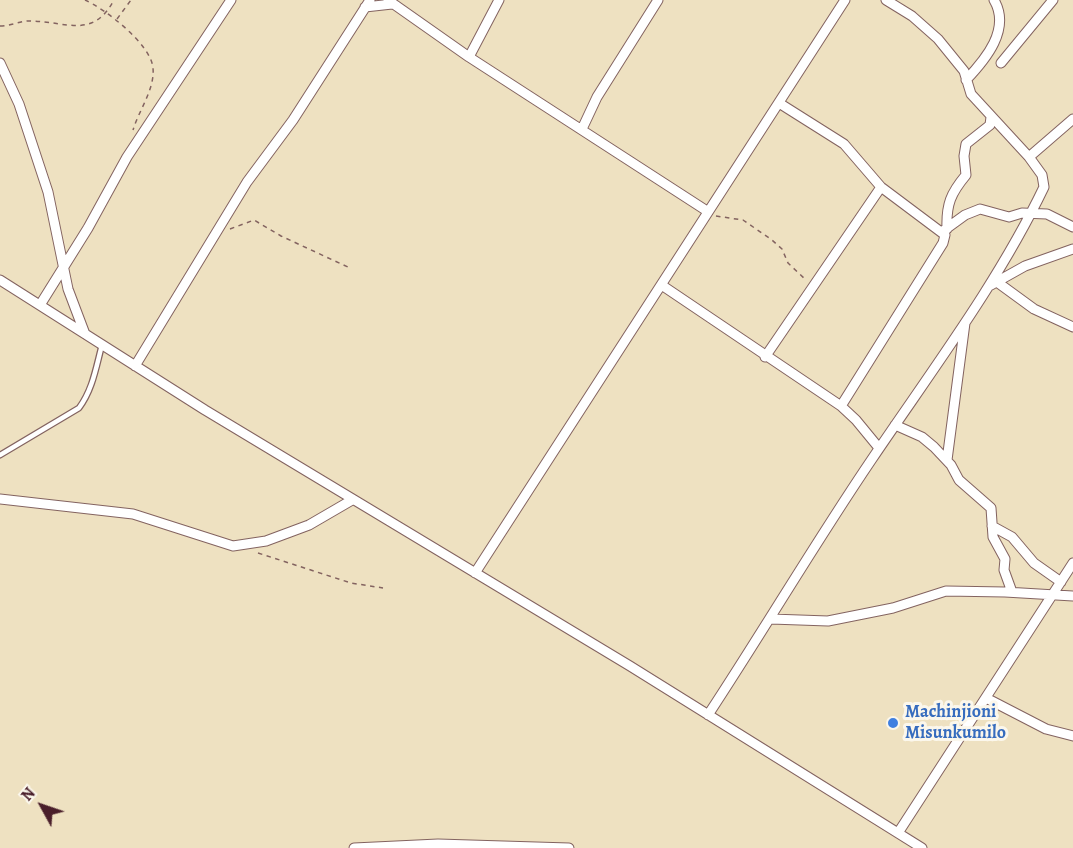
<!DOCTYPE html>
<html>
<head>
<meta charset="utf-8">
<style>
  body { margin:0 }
  #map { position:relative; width:1073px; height:848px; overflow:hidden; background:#eee1c1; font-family:Alegreya,serif }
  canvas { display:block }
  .north { position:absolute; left:12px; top:776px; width:60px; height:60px; -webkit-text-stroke:4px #fbf7ec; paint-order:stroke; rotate:310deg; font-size:16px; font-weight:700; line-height:24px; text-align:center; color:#4a1f2b }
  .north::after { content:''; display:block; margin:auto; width:21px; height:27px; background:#4a1f2b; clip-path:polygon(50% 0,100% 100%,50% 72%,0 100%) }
</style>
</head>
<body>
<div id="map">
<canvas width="1073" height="848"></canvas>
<div class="north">N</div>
</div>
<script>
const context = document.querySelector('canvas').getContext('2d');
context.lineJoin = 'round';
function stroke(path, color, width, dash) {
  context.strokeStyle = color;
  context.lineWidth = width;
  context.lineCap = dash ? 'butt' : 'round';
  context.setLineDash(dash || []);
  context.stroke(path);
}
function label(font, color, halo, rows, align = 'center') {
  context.font = font + ' Alegreya,serif';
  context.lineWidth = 6;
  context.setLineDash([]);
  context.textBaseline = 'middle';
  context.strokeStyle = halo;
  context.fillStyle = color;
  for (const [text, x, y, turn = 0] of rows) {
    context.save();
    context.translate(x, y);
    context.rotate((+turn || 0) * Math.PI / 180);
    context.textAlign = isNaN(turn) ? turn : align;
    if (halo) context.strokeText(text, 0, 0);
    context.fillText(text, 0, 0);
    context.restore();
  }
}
const path = new Path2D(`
  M85 0C105 9 151 44 153 68 155 89 139 110 133 130
  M117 19 131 0
  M0 26C11 26 22 20 32 21 68 22 93 39 114 0
  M716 216 743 220 772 240 782 249 788 263 806 280
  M230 229 254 220 281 236 350 268
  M258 553 351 583 383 588`);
const service = new Path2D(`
  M0 455 79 408C93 389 96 367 102 345`);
const minor = new Path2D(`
  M388 0 469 57 707 211
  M365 7 392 4
  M469 57 499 0
  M0 63 19 104 48 192 68 289 85 334
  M1001 63 1053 0
  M966 80C986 59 1011 29 994 0
  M779 103 844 144 881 187 945 235 943 243 841 406
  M582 129 597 97 658 0
  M1029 157 1073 119
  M947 229C946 204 951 193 966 175L964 156 966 144 990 125 991 117
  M943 231 965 215 980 209 1009 217 1022 213 1047 214 1073 227
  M0 280 205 410 630 666 922 848
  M997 282 1034 309 1073 327
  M991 285 1025 266 1073 249
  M663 286 841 406 856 420 879 448
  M40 305 88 228 127 157 231 0
  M765 357 881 187
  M135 366 247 182 293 120 370 0
  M895 425 922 437 934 447 951 465 959 480 991 508 993 537 1005 559 1004 570 1012 592
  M947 460 965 323
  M0 499 133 514 233 546 266 541 309 525 352 500
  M992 526 1012 537 1034 563 1061 582
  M475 573 845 0
  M771 619 828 621 893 608 946 591 1005 592 1073 596
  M986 698 1046 729 1073 736
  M708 715C764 630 815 543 872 459 932 370 998 283 1044 187L1042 175 1029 157 971 94 964 71 938 39 912 16 886 0
  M898 833 1073 563
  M354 848 438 844 569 848`);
const markers = [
  [893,723,6,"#3f7fe0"]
];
const shopNames = [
  ["Machinjioni",905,713],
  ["Misunkumilo",905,734]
];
stroke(service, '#836360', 7);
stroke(minor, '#836360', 11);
stroke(path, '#836360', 1.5, [4.5, 4.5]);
stroke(service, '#fff', 4.5);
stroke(minor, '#fff', 9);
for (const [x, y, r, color] of markers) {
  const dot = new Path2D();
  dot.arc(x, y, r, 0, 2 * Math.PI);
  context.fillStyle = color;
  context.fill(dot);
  stroke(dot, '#fbf7ec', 2);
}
label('bold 18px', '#366cbe', '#fbf7ec', shopNames, 'left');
</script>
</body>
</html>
